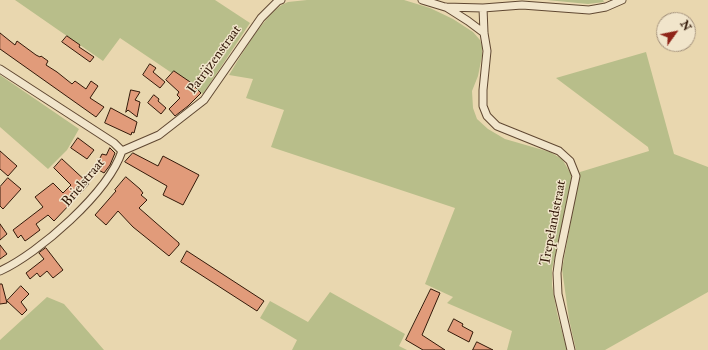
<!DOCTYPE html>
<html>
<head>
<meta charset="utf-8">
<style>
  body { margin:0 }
  #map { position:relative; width:708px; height:350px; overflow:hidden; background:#e9d7af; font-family:"IM FELL Double Pica",serif }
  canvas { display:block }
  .north { position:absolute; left:656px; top:12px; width:40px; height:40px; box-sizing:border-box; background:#f1e5cb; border:1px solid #a5937d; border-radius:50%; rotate:57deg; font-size:11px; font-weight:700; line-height:16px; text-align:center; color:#331909 }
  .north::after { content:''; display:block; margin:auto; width:14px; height:18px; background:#8f2418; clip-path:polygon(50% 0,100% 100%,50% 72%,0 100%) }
</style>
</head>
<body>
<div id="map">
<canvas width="708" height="350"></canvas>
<div class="north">N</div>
</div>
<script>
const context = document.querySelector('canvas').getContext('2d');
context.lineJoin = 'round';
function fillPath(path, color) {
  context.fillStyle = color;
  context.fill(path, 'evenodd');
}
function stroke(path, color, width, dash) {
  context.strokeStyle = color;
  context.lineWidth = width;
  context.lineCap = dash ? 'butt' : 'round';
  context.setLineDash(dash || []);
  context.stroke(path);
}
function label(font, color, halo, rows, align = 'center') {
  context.font = font + ' "IM FELL Double Pica",serif';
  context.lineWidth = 3;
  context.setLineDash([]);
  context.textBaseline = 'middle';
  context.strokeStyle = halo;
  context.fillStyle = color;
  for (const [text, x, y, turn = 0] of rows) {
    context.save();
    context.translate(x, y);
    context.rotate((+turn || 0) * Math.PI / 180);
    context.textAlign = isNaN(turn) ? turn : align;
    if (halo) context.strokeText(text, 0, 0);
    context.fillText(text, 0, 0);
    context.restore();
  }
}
const green = new Path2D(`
  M15 0H215L250 23 203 94 120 38 103 61Z
  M307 0H404L430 8 453 19 473 32 480 40 482 46V56L478 76 472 91 473 108 477 119 488 129 505 139 550 152 562 159 571 174V184L552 269V285L557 313 567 350H507L512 331 447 303 453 297 425 284 455 208 271 147 284 110 246 98 253 79 229 75C241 56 267 9 288 2 294 1 301 1 307 0Z
  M547 0H603L604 2 588 4Z
  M646 52 674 154 708 167V292L605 350H576L569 319 562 269 580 172 649 151 648 147 556 78Z
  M0 75 79 129 67 150 48 169 0 127Z
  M330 292 405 334 399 346 407 350H292L297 340 260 318 270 301 308 322Z
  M47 297 64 304 104 350H0V340Z`);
const building = new Path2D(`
  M0 33 15 45 17 41 36 55 40 57 41 56 48 61 46 65 57 72 72 84 75 81 86 89 91 81 98 86 90 98 104 107 96 117 0 49Z
  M67 36 80 45 79 47 94 57 90 62 62 42Z
  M150 64 156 68 153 72 165 82 160 88 143 75Z
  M174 71 196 86 195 87 201 93 188 106 175 116 169 109 180 98 177 95 179 92 166 80Z
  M131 90 140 92 135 100 140 102 137 117 128 110 126 112Z
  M154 95 159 99 158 101 166 108 161 114 148 103Z
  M111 108 137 122 134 133 132 132 131 135 105 123Z
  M78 138 94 150 87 159 71 148Z
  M110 148 115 153 110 165 104 173 95 168 102 154 106 155Z
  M0 151 17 166 8 176 0 169Z
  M133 153 158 166 163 156 199 175 183 205 163 195 167 186 125 162Z
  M62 159 89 184 54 221 48 215 36 224 40 230 28 239 25 241 21 235 18 238 13 230 43 207 35 197 53 183 63 193 71 185 54 168Z
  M126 177 140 189 143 193 141 195 147 200 139 208 179 243V245L169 256 133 227 118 211 106 225 95 215 116 191 115 190Z
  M8 178 21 189 3 209 0 206V187Z
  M0 224 7 234 0 240Z
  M0 245 7 254 0 259Z
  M46 248 63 270 53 278 47 271 40 277 37 273 30 279 26 273 44 259 39 253Z
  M187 251 264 301 257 311 181 262Z
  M0 284H2L7 303 0 304Z
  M21 286 29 294 21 302 27 310 22 315 7 301Z
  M431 289 440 293 422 335 445 350H423L406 340Z
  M454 319 463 324 462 326 473 332 469 342 448 331Z
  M477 342 493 350H473Z`);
const minor = new Path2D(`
  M422 0 445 7 483 8 522 5 589 10 606 7 622 0
  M446 7 468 21 484 33
  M483 8 484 33 487 51 483 90V106L487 116 497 126 559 151 570 161 576 176 559 258 557 273 558 294 571 350
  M0 69 114 143 122 151
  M122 151 159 135 204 100 261 18 278 1 281 0
  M0 271C39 253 108 193 122 151`);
const streetNames = [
  ["Patrijzenstraat",215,60,-54],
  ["Brielstraat",84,183,-50],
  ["Trepelandstraat",554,223,-79]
];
fillPath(green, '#b8be8a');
fillPath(building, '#e19b7a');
stroke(building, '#331909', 1);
stroke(minor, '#604832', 9);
stroke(minor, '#f1e5cb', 7);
label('14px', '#331909', '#f1e5cb', streetNames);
</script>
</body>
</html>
